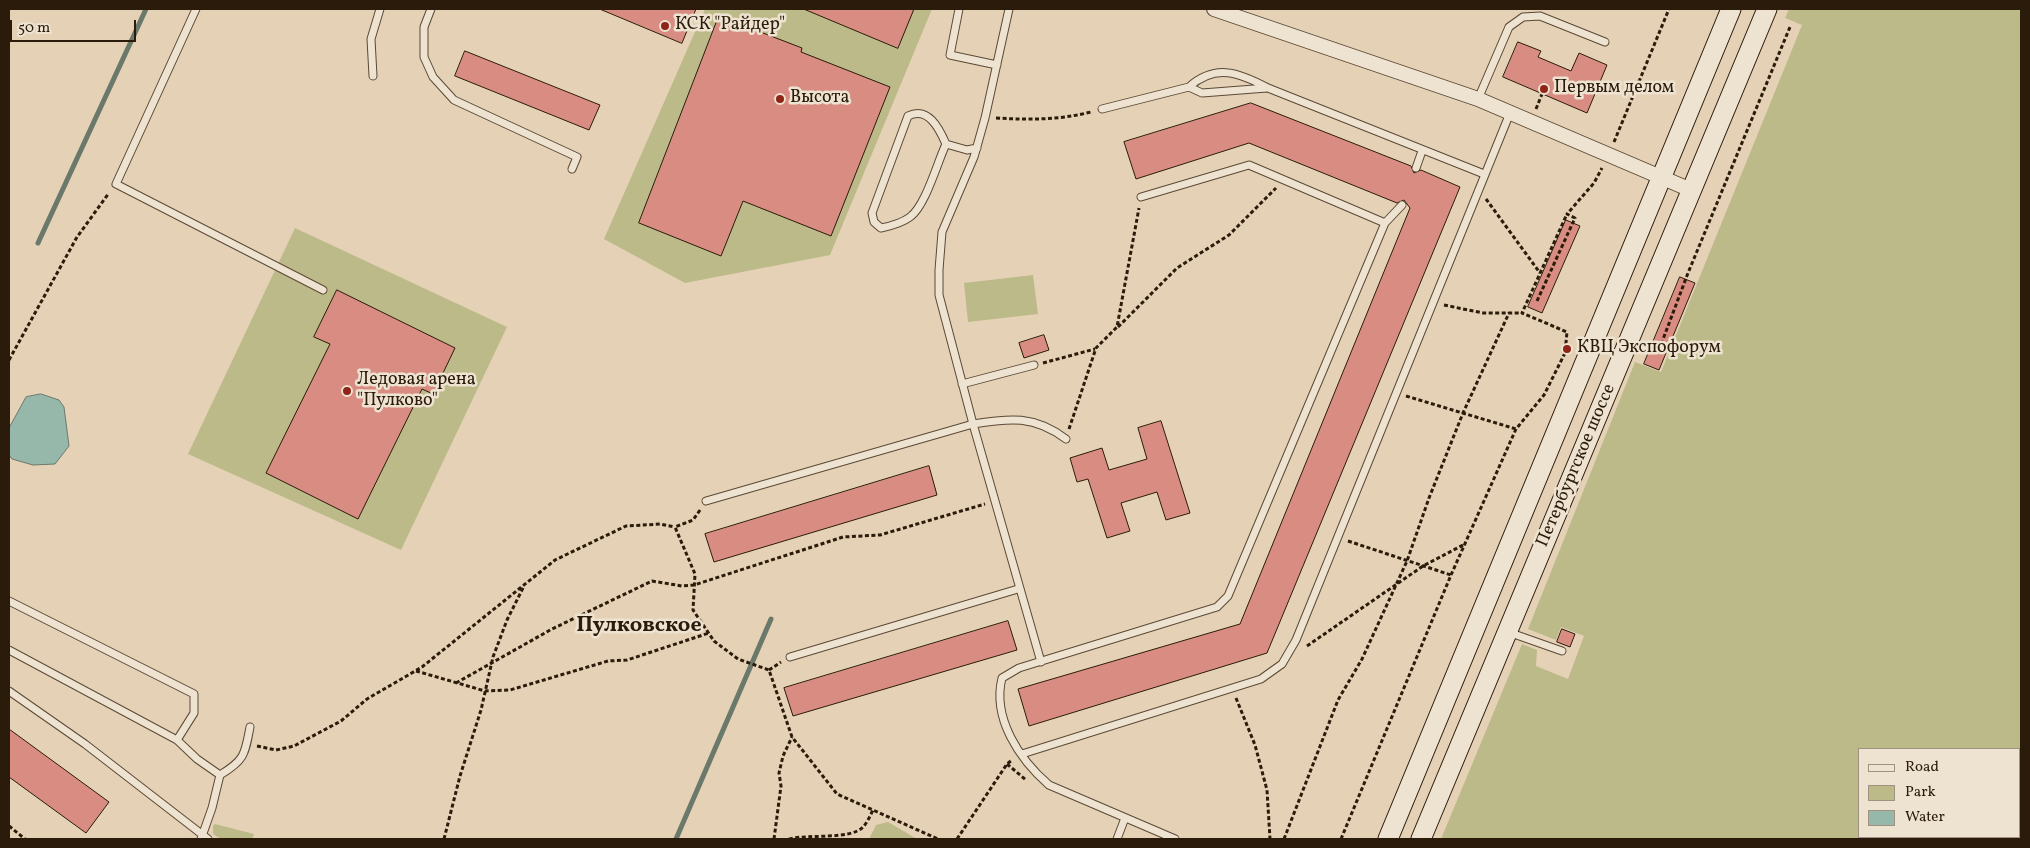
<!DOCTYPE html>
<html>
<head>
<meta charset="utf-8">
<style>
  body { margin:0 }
  #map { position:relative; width:2030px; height:848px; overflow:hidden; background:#e5d2b6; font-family:Vollkorn,serif }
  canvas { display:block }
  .frame { position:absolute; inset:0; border:10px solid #2b1b0a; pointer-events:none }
  .legend { position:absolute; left:1858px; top:748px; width:162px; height:90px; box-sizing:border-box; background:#eee2d0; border:1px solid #a09281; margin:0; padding:6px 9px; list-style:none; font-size:15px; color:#2b1b0a }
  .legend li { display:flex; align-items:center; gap:10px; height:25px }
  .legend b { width:25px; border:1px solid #a09281 }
  .scale { position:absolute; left:10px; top:20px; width:126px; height:22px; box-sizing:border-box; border:2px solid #2b1b0a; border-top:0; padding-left:6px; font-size:15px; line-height:18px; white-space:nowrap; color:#2b1b0a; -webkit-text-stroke:4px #eee2d0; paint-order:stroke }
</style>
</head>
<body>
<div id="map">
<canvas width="2030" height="848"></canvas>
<div class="frame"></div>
<ul class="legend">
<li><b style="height:6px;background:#eee2d0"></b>Road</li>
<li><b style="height:14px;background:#bcba88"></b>Park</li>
<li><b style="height:14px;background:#96b8ab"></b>Water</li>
</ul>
<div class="scale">50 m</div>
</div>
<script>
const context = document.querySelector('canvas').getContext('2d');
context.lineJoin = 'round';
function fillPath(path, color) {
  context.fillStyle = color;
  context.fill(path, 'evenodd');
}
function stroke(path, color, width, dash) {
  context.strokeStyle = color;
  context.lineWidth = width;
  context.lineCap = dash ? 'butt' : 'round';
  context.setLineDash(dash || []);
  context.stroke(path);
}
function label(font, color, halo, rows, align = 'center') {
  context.font = font + ' Vollkorn,serif';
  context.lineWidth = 5;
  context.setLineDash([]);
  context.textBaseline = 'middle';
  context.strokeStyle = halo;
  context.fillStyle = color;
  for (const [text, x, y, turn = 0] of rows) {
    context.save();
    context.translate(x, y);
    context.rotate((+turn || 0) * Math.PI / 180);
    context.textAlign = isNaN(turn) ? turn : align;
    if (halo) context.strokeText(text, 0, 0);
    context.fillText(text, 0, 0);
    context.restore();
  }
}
const green = new Path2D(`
  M705 9H932L830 255 685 283 604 239Z
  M1789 9H2021V839H1441L1522 644 1537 650 1536 666 1568 679 1584 636 1561 627 1556 640 1528 629 1635 362 1661 372 1802 25 1785 18ZM1859 749H2019V837H1859Z
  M295 228 507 327 401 550 188 454Z
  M1033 275 1038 314 968 322 964 283Z
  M888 822 917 839H869L876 825Z
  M215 824 254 834 252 839H221L213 834V826Z`);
const water = new Path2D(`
  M41 394 59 400 64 407 69 446 55 464 33 465 12 459 9 455V428L26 397Z`);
const stream = new Path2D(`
  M38 243 146 9
  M676 839 771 619`);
const building = new Path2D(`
  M600 9H696L682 43Z
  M804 9H914L898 48Z
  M719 16 802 48 801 52 890 87 831 236 743 201 721 256 639 223Z
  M1518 42 1541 51 1538 57 1571 71 1579 53 1607 65 1587 113 1503 77Z
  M465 51 600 105 589 130 455 76Z
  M1251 103 1411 166 1414 173 1421 170 1460 187 1267 653 1029 726 1018 689 1240 624 1410 208 1404 200 1397 203 1249 143 1136 179 1124 142Z
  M1566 220 1580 226 1542 313 1528 307Z
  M1680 277 1695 283 1659 370 1644 364Z
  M337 290 455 348 433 394 422 389 358 519 266 473 330 344 314 337Z
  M1044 335 1049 350 1024 358 1019 343Z
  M1161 421 1190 513 1166 520 1157 492 1121 503 1130 531 1107 538 1088 479 1077 482 1070 458 1102 448 1109 470 1147 459 1138 428Z
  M929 466 937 495 714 562 705 534Z
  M1008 621 1017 650 793 716 784 688Z
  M1562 629 1575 634 1570 647 1557 642Z
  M9 729 109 802 86 833 9 777Z`);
const path = new Path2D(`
  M1536 109 1542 94
  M996 118C1029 120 1059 120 1091 112
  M1614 142 1669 9
  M1486 199 1540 273
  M1537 301 1575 218 1567 214 1594 183 1602 168
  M1444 305 1483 313H1522
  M1118 327 1177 268 1229 235 1276 188
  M1659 350 1688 273 1790 27
  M9 360 77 237 109 193
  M1043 363 1095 349
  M1406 396 1516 429
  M1069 429 1096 348 1117 327 1139 208
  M700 510 693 520 675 527 695 574 693 610 714 641 738 659 769 670 792 737 837 794 938 839
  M1348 541 1451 575
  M1307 646 1423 566 1465 544
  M769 670 781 662
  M416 671 485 691 510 690 608 661 627 660 709 633
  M456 683 552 629 652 581 682 586 694 585 843 537 880 535 985 504
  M1236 698 1255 745 1267 790 1270 839
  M257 746 276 750 294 746 341 721 367 699 422 667 555 560 626 526 660 524 675 527
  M1007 764 1026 780
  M9 826 25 839
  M444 839 460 776 481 710 493 657 507 620 524 586
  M774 839 781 786 779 773 783 756 792 737
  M789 839C808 834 851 840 863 827 867 823 870 816 873 810
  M957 839 1007 764 1012 760
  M1284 839 1338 700 1362 659 1407 561 1429 498 1463 413 1509 313
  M1341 839 1451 575 1516 429 1544 395 1565 353 1567 332 1522 313 1567 214`);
const lane = new Path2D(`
  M196 9 116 184 323 290
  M431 9 424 27V57L433 77 454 100 577 157 572 169
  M959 9 950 55 997 65
  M1009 9 985 118 974 157 942 232 939 270V295L973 424 1041 662
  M373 76 371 39 380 9
  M1189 87C1216 63 1240 73 1268 88L1484 174
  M1478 99 1509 27 1523 17 1540 16 1605 42
  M1102 109 1189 87 1202 93 1267 88
  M946 144C937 163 926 205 910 217 902 223 891 226 881 228L874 222 872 213 908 116C928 106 939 128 946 144L967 150 977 148
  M1416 168 1422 151
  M1141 197 1249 165 1385 223 1228 596 1217 607 1019 668 1002 678C992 718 1019 759 1049 785L1175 839
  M1385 223 1402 205
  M962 384 1034 365
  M706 501 973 424C1010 418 1034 415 1066 439
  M9 601 194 694V713L177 740
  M1508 632 1562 651
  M9 650 177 740 197 759 220 775 212 808 201 839
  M790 657 1018 589
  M9 691 85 744 208 839
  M1022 754 1261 679 1282 664 1296 640 1510 113
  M220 775C245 760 245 754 250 727
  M1117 839 1125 818`);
const street = new Path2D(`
  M1214 9 1478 99 1691 190`);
const secondary = new Path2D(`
  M1388 839 1731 9
  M1421 839 1767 9`);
const markers = [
  [665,26,5,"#8f2418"],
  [1544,89,5,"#8f2418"],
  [780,99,5,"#8f2418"],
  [1567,349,5,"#8f2418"],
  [347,391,5,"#8f2418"]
];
const poiNames = [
  ["КСК \"Райдер\"",675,26],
  ["Первым делом",1554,89],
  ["Высота",790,99],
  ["КВЦ Экспофорум",1577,349],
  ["Ледовая арена",357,381],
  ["\"Пулково\"",357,402]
];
const streetNames = [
  ["Петербургское шоссе",1577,466,-67]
];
const districtNames = [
  ["Пулковское",639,627]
];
fillPath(green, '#bcba88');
fillPath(water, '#96b8ab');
stroke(water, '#6b796b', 1);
stroke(stream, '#6b796b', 5);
fillPath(building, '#d88c82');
stroke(building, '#2b1b0a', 1);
stroke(lane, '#5a4935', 9);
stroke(street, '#5a4935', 16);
stroke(secondary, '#2b1b0a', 21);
stroke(path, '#2b1b0a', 3, [4, 2.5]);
stroke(lane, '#eee2d0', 7);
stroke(street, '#eee2d0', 14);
stroke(secondary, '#eee2d0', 19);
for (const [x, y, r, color] of markers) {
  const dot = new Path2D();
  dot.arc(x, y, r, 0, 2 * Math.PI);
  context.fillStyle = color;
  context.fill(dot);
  stroke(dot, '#eee2d0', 2);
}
label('18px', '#2b1b0a', '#eee2d0', poiNames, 'left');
label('18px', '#2b1b0a', '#eee2d0', streetNames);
label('bold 22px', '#2b1b0a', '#eee2d0', districtNames);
</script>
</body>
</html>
